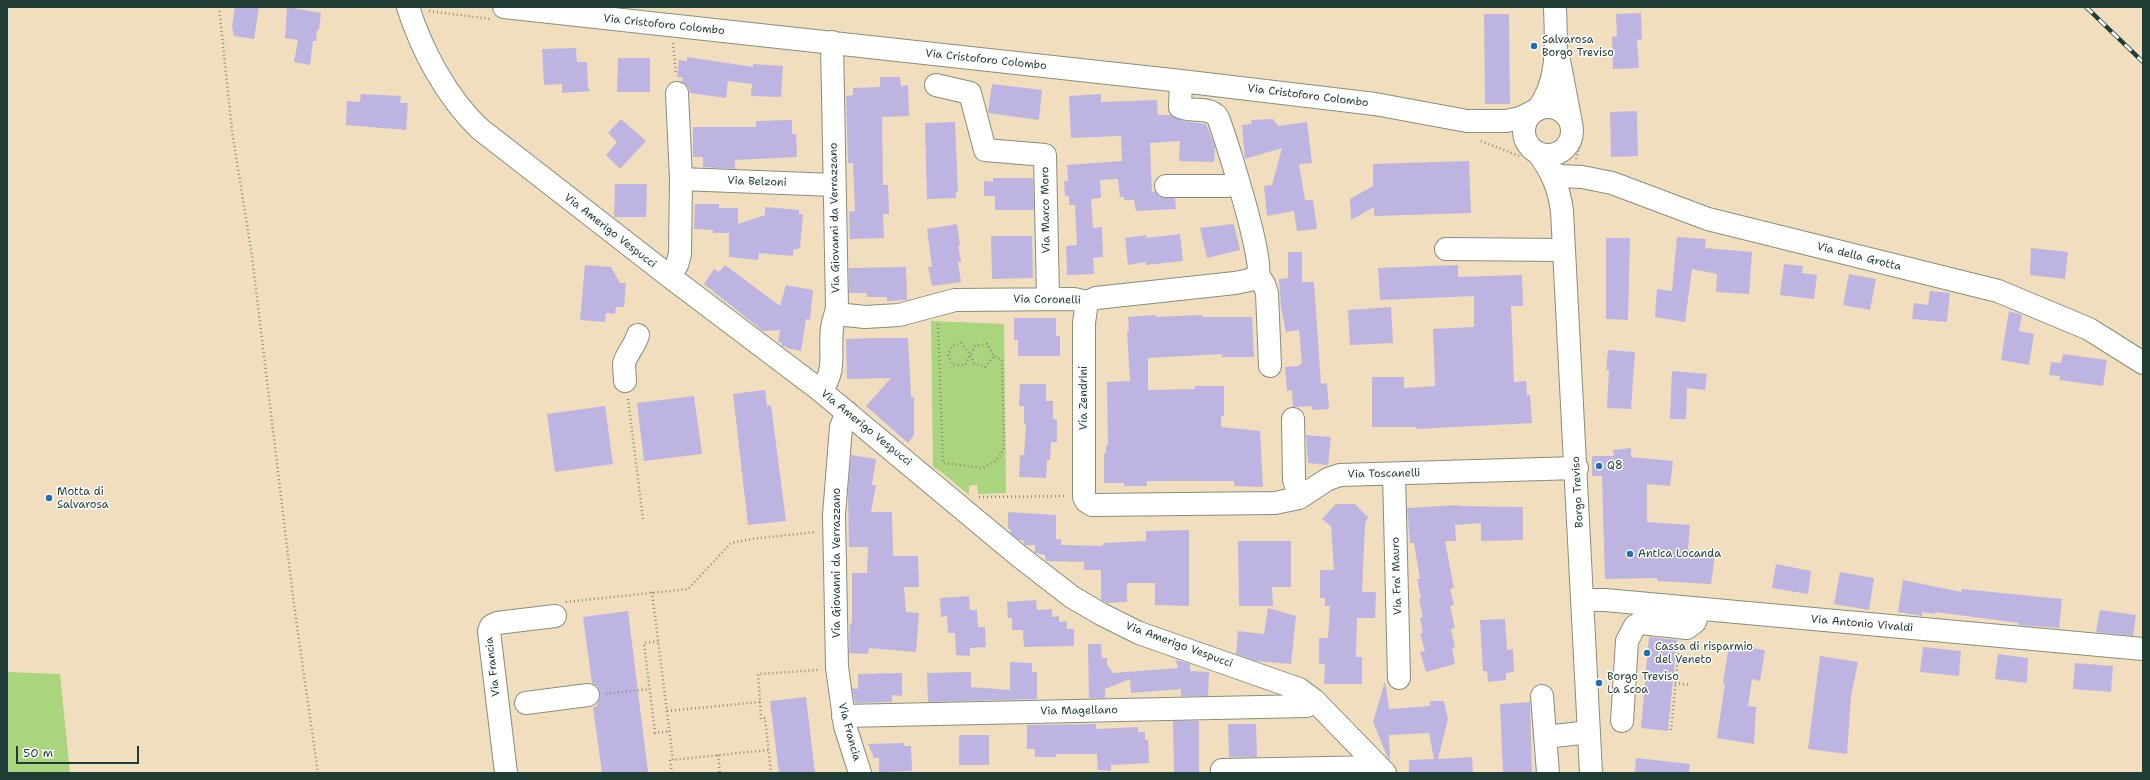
<!DOCTYPE html>
<html>
<head>
<meta charset="utf-8">
<style>
  body { margin:0 }
  #map { position:relative; width:2150px; height:780px; overflow:hidden; background:#f1debe; font-family:"Shantell Sans",sans-serif }
  canvas { display:block }
  .frame { position:absolute; inset:0; border:8px solid #1f3d34; pointer-events:none }
  .scale { position:absolute; left:16px; top:746px; width:123px; height:18px; box-sizing:border-box; border:2px solid #1f3d34; border-top:0; padding-left:5px; font-size:12px; line-height:14px; white-space:nowrap; color:#1f3d34; -webkit-text-stroke:3px #fff; paint-order:stroke }
</style>
</head>
<body>
<div id="map">
<canvas width="2150" height="780"></canvas>
<div class="frame"></div>
<div class="scale">50 m</div>
</div>
<script>
const context = document.querySelector('canvas').getContext('2d');
context.lineJoin = 'round';
function fillPath(path, color) {
  context.fillStyle = color;
  context.fill(path, 'evenodd');
}
function stroke(path, color, width, dash) {
  context.strokeStyle = color;
  context.lineWidth = width;
  context.lineCap = dash ? 'butt' : 'round';
  context.setLineDash(dash || []);
  context.stroke(path);
}
function label(font, color, halo, rows, align = 'center') {
  context.font = font + ' "Shantell Sans",sans-serif';
  context.lineWidth = 3;
  context.setLineDash([]);
  context.textBaseline = 'middle';
  context.strokeStyle = halo;
  context.fillStyle = color;
  for (const [text, x, y, turn = 0] of rows) {
    context.save();
    context.translate(x, y);
    context.rotate((+turn || 0) * Math.PI / 180);
    context.textAlign = isNaN(turn) ? turn : align;
    if (halo) context.strokeText(text, 0, 0);
    context.fillText(text, 0, 0);
    context.restore();
  }
}
const green = new Path2D(`
  M931 321 1004 324 1006 493 978 494 977 485 969 486V495L940 471 933 467Z
  M7 672 60 674 70 773H7Z`);
const building = new Path2D(`
  M235 7H259L254 39 234 36 232 27Z
  M287 7 321 13 319 30H317L316 41H313L310 65 294 62 298 40 285 38Z
  M1641 13 1642 39 1637 40 1639 68 1613 69 1612 37 1617 36 1616 14Z
  M1484 14H1509L1510 104H1485Z
  M576 48 577 62H587L588 88 591 91 562 93V84L544 85 542 49Z
  M687 57 753 67V64L783 66 781 97 751 96 752 84 728 81 726 98 690 93 688 87 682 82 683 77H677L679 60 687 61Z
  M618 58H650V92H617Z
  M880 77H900L901 86 908 85 909 116 882 117 883 185H888L889 214H883L884 238 850 239 849 212 855 211 853 163H848L846 96 853 95V88L880 87Z
  M992 84 1042 90 1039 120 988 113Z
  M361 94 401 96 400 103H408L406 130 346 125 347 101 360 102Z
  M1101 94V102L1157 100 1158 115H1171L1183 121 1206 124 1215 146 1214 162 1179 161 1180 141 1150 143 1152 192H1155L1160 197 1175 198 1176 209 1136 211 1134 200H1124V197H1120L1118 179 1100 180 1101 198 1091 199 1093 228 1102 227 1103 257 1093 258 1094 274 1067 275 1066 246 1077 245 1075 205H1069V196H1065L1064 181H1068L1067 165 1122 161 1121 136 1071 138 1069 96Z
  M1637 111 1638 156 1611 157 1610 112Z
  M621 119 646 141 620 169 606 155 617 142 608 133Z
  M1273 119 1278 126 1307 122 1312 163 1299 164 1305 200H1313L1317 229 1297 231 1294 211 1267 216 1264 186 1272 185 1282 148 1245 159 1242 125 1252 124 1251 120Z
  M792 120V134H796L797 157 735 160V169L703 167V157H693V127H756V121Z
  M955 122 958 192H956V198L927 199 925 123Z
  M1469 161 1471 213 1374 216V207L1351 220 1350 199 1373 186V164Z
  M993 178H1033L1034 210H995V196H984V181L993 182Z
  M615 184H647L646 217H614Z
  M695 204H719V208H738V224L765 215V207L799 210V214H803L800 248 793 250V256L759 253 758 260 729 257V233H713V230L694 229Z
  M957 224 960 245H958L961 261 958 262 961 282 932 286 928 267H932L927 229Z
  M1232 224 1234 225 1240 250 1207 258 1200 228Z
  M1180 234 1183 261 1146 265V262L1128 265 1125 238 1146 235V238Z
  M991 236H1032L1033 278 992 279Z
  M1677 237 1706 239 1705 248 1752 252 1749 294 1716 292 1717 274 1692 269 1685 322 1655 317 1657 289 1672 291Z
  M1606 238H1630L1628 320 1606 319Z
  M2031 248 2068 252 2065 279 2030 275Z
  M1288 252H1302V282H1314L1321 384 1327 383 1329 409 1312 410V406L1293 407 1292 390 1287 391 1285 367 1299 366V364H1302L1299 330 1286 332 1281 307 1279 279 1288 278Z
  M1784 264 1803 266 1802 273 1817 275 1814 299 1780 295Z
  M585 265 611 267 620 283H626L624 307H616L615 314 606 313 605 322 580 320Z
  M725 265 780 306 786 285 813 290 810 320 806 319 801 351 786 348 787 347 782 346V343L778 342 780 330 763 331 704 284 714 269 719 272Z
  M1458 265V277L1522 275 1523 306H1511L1514 382 1526 381 1527 395H1530L1532 423 1417 429 1416 427H1372V377H1404V388L1435 386 1433 329 1474 327V296L1380 300 1378 268Z
  M906 267 907 300 887 301V297H867V293H849V268Z
  M1849 274 1876 279 1870 310 1843 305Z
  M1930 291 1950 293 1947 322 1912 319 1914 303 1928 305Z
  M1391 307 1393 343 1350 345 1348 310Z
  M2009 311 2022 315 2019 331 2034 334 2029 365 2001 360Z
  M1156 315V317L1202 315V317H1252L1254 357H1222V354L1148 358V390L1195 389V386H1224V416L1221 417V427L1260 431 1263 487 1234 486V481H1147V486H1124V483H1104V453H1106V445H1108L1107 382 1130 381 1127 331H1129L1128 317Z
  M1014 318H1056V336H1060V356H1018V340H1014Z
  M872 338H908L911 397H914V435L908 443 866 406 891 378 847 379 846 339Z
  M1608 350 1635 352 1631 409 1607 408 1609 370H1606Z
  M2063 354 2107 360 2103 386 2059 380 2060 376 2049 375 2051 362 2061 363Z
  M1672 371 1707 374 1705 390 1687 388 1686 419H1670Z
  M1020 384H1046V401H1053V419L1057 420V442H1051L1050 460H1047L1046 478 1019 477 1020 455H1024L1026 424H1024V406H1019Z
  M765 390 767 406 771 405 786 521 748 525 733 394Z
  M694 396 702 454 644 461 637 403Z
  M605 406 613 464 555 472 547 414Z
  M1306 435 1331 437 1328 465 1308 463Z
  M1631 448V457L1673 461 1670 486 1647 484V522L1690 525 1688 550 1715 554 1711 584 1657 581V578L1605 579 1602 476H1592V456H1614L1613 450Z
  M851 455 876 459 872 485H876L871 512H892L893 556H918L919 587H904L906 612 919 613 916 652 869 648 868 654 849 653 850 623 852 624V573H867L868 547H849L848 494Z
  M1336 504H1355L1368 517 1365 524 1362 592H1376L1375 618H1357L1356 657H1362V684H1324L1325 664H1319V638H1328L1330 606H1325V598H1320V570H1334L1331 526 1322 519Z
  M1459 505V506L1523 507V540L1481 541V523L1455 525 1456 541H1445L1454 588 1450 589 1454 605 1450 606 1455 628 1451 629 1455 647 1452 648 1455 664 1426 672 1420 652 1425 651 1420 634 1423 633 1420 618 1423 617 1419 599H1421L1417 579H1420L1414 543H1410L1407 508Z
  M1008 512 1056 515V539H1061V545L1103 546V543L1146 541V531L1189 530V606L1155 605V583H1127V602L1107 603 1101 600V570H1084V562L1046 561 1045 555 1035 553V545H1025L1023 540H1019L1010 533 1011 529H1008Z
  M1238 541H1291V587H1272L1273 606H1239Z
  M1776 564 1811 571 1808 594 1772 588Z
  M1840 572 1874 578 1869 610 1834 604Z
  M1903 580 1961 592 1962 589 2062 599 2059 628 2019 625V623L1935 612V614L1922 612V616L1898 612Z
  M969 596 970 610H977L978 627H985L986 647 970 648V656L956 655 955 633H948L947 616 941 617 940 598Z
  M1036 600 1037 610 1052 609V617L1059 616V622L1067 621V629H1074V646L1024 647 1023 630H1012V618H1008L1007 602Z
  M1268 608 1296 616 1291 664 1256 661 1236 654 1238 631 1264 634Z
  M2100 610 2136 615 2133 636 2096 632Z
  M628 611 648 772 602 773 593 707H596L599 700 600 694 598 687 592 683 583 617Z
  M1505 619 1507 650 1513 649 1514 672 1506 673V680L1488 682 1487 671H1483L1480 620Z
  M1649 637 1677 640 1668 731 1641 728Z
  M1088 644H1101L1102 658H1107V664L1113 673 1178 668 1176 660 1190 664V671L1209 672 1208 696H1181V689L1131 693 1130 679 1105 689V698H1089Z
  M1729 645 1765 650 1760 681 1752 679 1748 706 1756 707 1754 744 1717 738 1725 684 1723 683Z
  M1923 647 1961 651 1959 676 1920 672Z
  M1998 654 2028 658 2027 683 1995 679Z
  M1820 656 1858 662 1851 696 1847 754 1808 749Z
  M1010 662 1032 663V672H1037V699L928 702 927 673 971 672V687L1010 690Z
  M2075 663 2113 666 2111 692 2073 689Z
  M902 673V696L892 695V702L855 703 852 688 858 689V674Z
  M1385 681 1389 709 1430 706V701H1444L1448 719 1438 759 1472 757 1473 773H1409V760L1434 759 1429 733 1389 735 1390 760 1388 758 1373 722Z
  M806 697 815 773H779L770 701Z
  M1530 702 1532 773H1503L1500 704Z
  M1173 721H1199V773H1174Z
  M1096 724V729L1138 727V732H1145V740H1148L1149 763 1111 765V771L1098 770 1097 754H1056V757H1035V749H1027V725Z
  M1228 724H1256L1257 757H1229Z
  M959 735H989V765H959Z
  M904 743V746H911L912 771 879 772V758H874L868 744Z
  M1636 758 1690 764 1689 773H1635Z`);
const path = new Path2D(`
  M219 7 232 131 252 256 294 605 318 773
  M429 11 490 19
  M673 43 676 74
  M1481 141 1519 156
  M1576 159 1582 139
  M938 324 943 463 982 468 994 462 1000 456 1004 448 1002 360 994 356 987 344 975 346 965 365H953L948 355 952 346 961 343 970 354 974 363 985 367 994 356
  M628 399 643 519
  M979 497 1066 496
  M652 592 673 760 768 750
  M566 602 688 589 731 543 751 539 816 532
  M658 641 644 643 655 733 670 731
  M1675 683 1690 685
  M606 694 649 689
  M760 702 761 719 765 718 771 773
  M667 711 760 702 758 674 818 670
  M1671 730 1679 646
  M718 755 720 773
  M672 773 670 760H673`);
const minor = new Path2D(`
  M408 7C421 49 447 98 480 129L669 276 821 391 1019 556 1072 597 1101 614 1139 633 1299 689 1314 700 1385 773
  M504 7 1181 81 1375 104 1467 121H1506L1520 118 1534 111
  M1559 60 1571 123
  M1181 81 1180 107C1192 113 1213 105 1219 120 1227 143 1264 259 1258 275
  M936 85 970 93 985 150 1045 155 1048 299
  M677 93 681 179 834 185
  M1524 131a24 24 0 1 1 48 0a24 24 0 1 1-48 0Z
  M1537 110C1560 81 1556 42 1555 7
  M1538 153C1552 172 1559 188 1562 211L1591 773
  M1551 171 1559 176 1582 177 1612 183 1708 219 1998 291 2089 329 2143 363
  M1166 186H1226L1238 183
  M1446 249 1564 250
  M1258 275 1264 284 1267 293 1270 366
  M669 276 677 265 680 254 681 179
  M1087 302 1084 323V497L1086 501 1092 505 1275 503 1299 498 1328 479 1340 475 1577 468
  M836 314 865 317 899 315 955 300 1074 299 1087 302 1096 298 1235 283 1250 280 1258 275
  M625 381C625 376 624 370 624 364 626 354 635 346 638 335
  M821 391C837 369 829 353 832 328 833 321 836 314 837 307L832 42
  M847 412 841 427 834 515 837 667 845 726 860 773
  M1293 419 1294 480 1300 497
  M1394 474 1399 678
  M1582 600H1605L2143 649
  M1542 696 1548 773
  M526 703 588 695
  M843 716 1307 706 1314 700
  M1622 721 1627 641 1635 626 1640 623 1687 628 1695 622 1699 609
  M1546 737 1589 732
  M506 773 489 631 491 626 497 623 555 616
  M1222 773V770L1379 767`);
const rail = new Path2D(`
  M2086 7 2143 62`);
const markers = [
  [1534,46,4,"#1f6fb2"],
  [1599,466,4,"#1f6fb2"],
  [49,498,4,"#1f6fb2"],
  [1630,554,4,"#1f6fb2"],
  [1647,653,4,"#1f6fb2"],
  [1599,683,4,"#1f6fb2"]
];
const streetNames = [
  ["Via Cristoforo Colombo",664,25,6],
  ["Via Cristoforo Colombo",986,60,6],
  ["Via Cristoforo Colombo",1308,96,7],
  ["Via Belzoni",757,182,2],
  ["Via Marco Moro",1046,210,-91],
  ["Via Giovanni da Verrazzano",835,218,-91],
  ["Via Amerigo Vespucci",610,231,38],
  ["Via della Grotta",1859,257,14],
  ["Via Coronelli",1047,300,1],
  ["Via Zendrini",1084,398,-90],
  ["Via Amerigo Vespucci",866,428,39],
  ["Via Toscanelli",1384,474,-1],
  ["Borgo Treviso",1578,492,-93],
  ["Via Giovanni da Verrazzano",837,563,-90],
  ["Via Fra' Mauro",1397,576,-92],
  ["Via Antonio Vivaldi",1862,624,5],
  ["Via Amerigo Vespucci",1179,645,20],
  ["Via Francia",493,667,-97],
  ["Via Magellano",1079,711,-1],
  ["Via Francia",849,732,75]
];
const poiNames = [
  ["Salvarosa",1542,40],
  ["Borgo Treviso",1542,53],
  ["Q8",1607,466],
  ["Motta di",57,492],
  ["Salvarosa",57,505],
  ["Antica Locanda",1638,554],
  ["Cassa di risparmio",1655,647],
  ["del Veneto",1655,660],
  ["Borgo Treviso",1607,677],
  ["La Scoa",1607,690]
];
fillPath(green, '#abd47f');
fillPath(building, '#beb4e2');
stroke(minor, '#888e79', 24);
stroke(path, '#888e79', 2.5, [1, 3]);
stroke(minor, '#fff', 22);
stroke(rail, '#1f3d34', 4.5);
stroke(rail, '#fff', 3, [9]);
for (const [x, y, r, color] of markers) {
  const dot = new Path2D();
  dot.arc(x, y, r, 0, 2 * Math.PI);
  context.fillStyle = color;
  context.fill(dot);
  stroke(dot, '#fff', 1.5);
}
label('11px', '#1f3d34', '#fff', streetNames);
label('11px', '#1f3d34', '#fff', poiNames, 'left');
</script>
</body>
</html>
